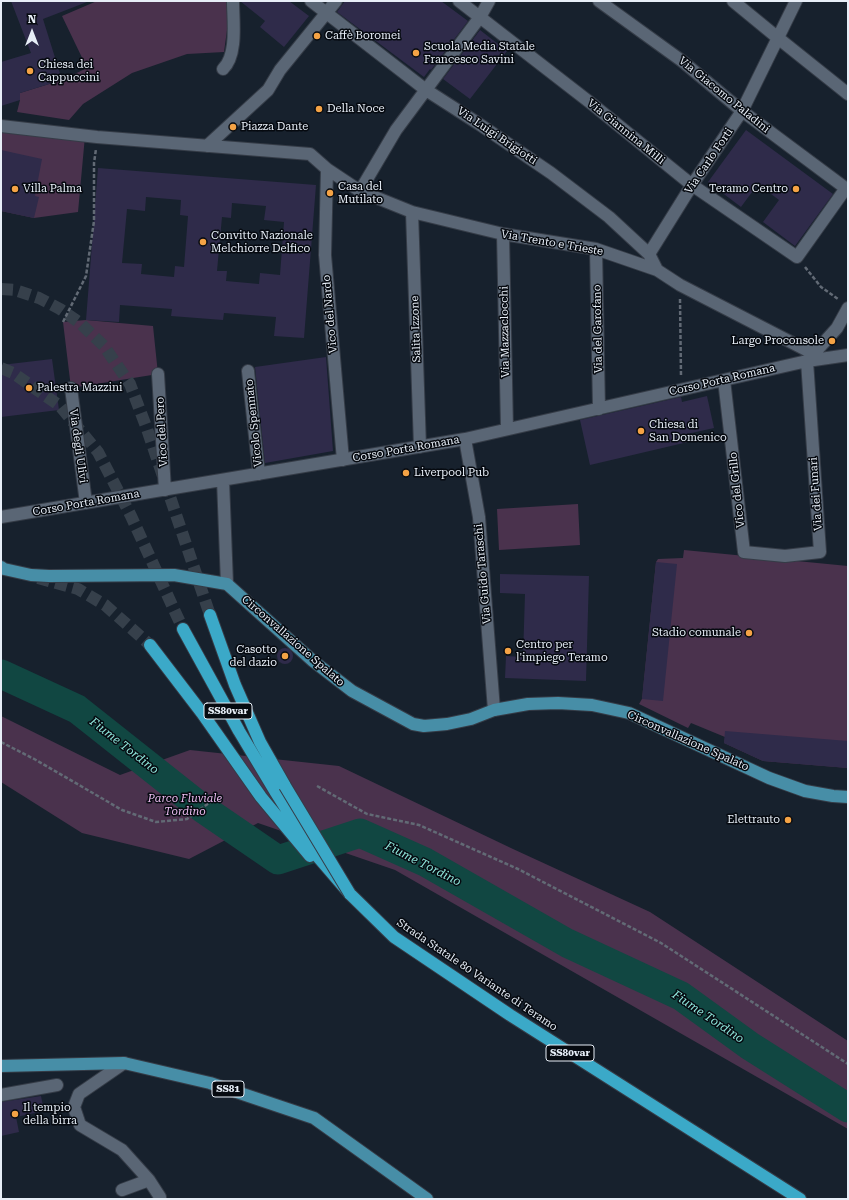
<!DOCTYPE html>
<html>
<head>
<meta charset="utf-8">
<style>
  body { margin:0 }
  #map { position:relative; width:849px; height:1200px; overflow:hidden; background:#17212d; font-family:"Roboto Serif",serif }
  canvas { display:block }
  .frame { position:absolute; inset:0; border:2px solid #e7eef7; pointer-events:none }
  .north { position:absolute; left:12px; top:12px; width:40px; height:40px; -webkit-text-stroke:3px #060a10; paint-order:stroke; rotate:0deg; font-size:11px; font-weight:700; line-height:16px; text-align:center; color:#e7eef7 }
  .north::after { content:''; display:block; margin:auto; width:14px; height:18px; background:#e7eef7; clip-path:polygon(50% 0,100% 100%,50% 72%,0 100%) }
</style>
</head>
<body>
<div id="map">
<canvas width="849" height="1200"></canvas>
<div class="frame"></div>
<div class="north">N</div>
</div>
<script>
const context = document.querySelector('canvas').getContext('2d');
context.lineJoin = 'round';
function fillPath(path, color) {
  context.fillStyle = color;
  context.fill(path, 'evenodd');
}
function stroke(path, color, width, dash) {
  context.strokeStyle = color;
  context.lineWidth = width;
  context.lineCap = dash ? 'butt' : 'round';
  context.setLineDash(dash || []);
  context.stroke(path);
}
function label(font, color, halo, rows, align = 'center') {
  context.font = font + ' "Roboto Serif",serif';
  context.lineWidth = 3;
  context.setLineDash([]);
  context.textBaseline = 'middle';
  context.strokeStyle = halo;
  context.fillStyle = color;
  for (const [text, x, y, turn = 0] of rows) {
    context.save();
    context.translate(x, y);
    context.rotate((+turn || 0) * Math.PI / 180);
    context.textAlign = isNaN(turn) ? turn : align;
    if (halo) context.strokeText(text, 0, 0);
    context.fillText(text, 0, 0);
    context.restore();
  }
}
const green = new Path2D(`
  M97 1H231L224 52 187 54 132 73 83 104 69 120 17 112 20 100V93L62 80 87 68 62 16Z
  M1 127 85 136 78 212 34 218 1 211Z
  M86 320 153 326 158 374 71 388 63 322Z
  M578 504 580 545 499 550 497 509Z
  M684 550 848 566V768L763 761 724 743 725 737 691 723 688 728 639 704 642 699 656 562 658 559 683 558Z
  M1 716 120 775 190 750 339 766 513 849 650 912 848 1041V1129L395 870 258 823 189 859 82 833 1 782Z`);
const river = new Path2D(`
  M1 674 77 709 202 808 278 860 360 833 425 862 567 943 681 996 750 1046 848 1108`);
const building = new Path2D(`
  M11 1H86L87 2 43 19 62 80 20 93V100L1 106V62L31 53Z
  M240 1H289L309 16 284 47 260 27 265 21Z
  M345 1H441L468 21 431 70 430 69 424 77 337 12Z
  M480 30 507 51 470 99 443 79Z
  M746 130 833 194 795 246 763 222 779 200 758 184 741 207 708 182Z
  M1 150 42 159 35 196 39 197 34 218 1 211Z
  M98 168 316 185 304 338 274 336 276 317 224 313 223 320 171 316 172 309 120 305 119 322 86 320ZM146 197 181 200 180 215 188 216 184 267 175 266 174 277 141 274 142 264 122 263 127 209 145 211ZM232 203 266 206 264 220 284 222 280 275 260 273 259 284 226 281 227 271H217L222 217 231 218Z
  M326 357 333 451 265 463 255 367Z
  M52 359 59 410 1 417V365Z
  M707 396 714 428 687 434 688 442 590 465 580 420 681 397 682 402Z
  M656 562 677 564 663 701 642 699Z
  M500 574 589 576 586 681 505 678 506 656 523 657 525 594 500 593Z
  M277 656a8 8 0 1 1 16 0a8 8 0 1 1-16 0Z
  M725 731 848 741V768L763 761 724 743Z
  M41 1096 44 1111 16 1117 19 1132 1 1136V1102Z`);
const highwayTunnel = new Path2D(`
  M1 289 15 290 39 298 60 309 80 323 104 346 130 384 147 429 210 615
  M1 368 13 373 60 406 98 452 131 516 183 629
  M38 578 78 589 105 605 150 645`);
const path = new Path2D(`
  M805 267 821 287 838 299
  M680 299 681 376
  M63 322 86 276 94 221V163L96 149
  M1 742 36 760 122 810 156 822 187 819 220 795
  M317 786 367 814 419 825 518 869 661 943 848 1064`);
const minor = new Path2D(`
  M311 1 426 90 479 124 551 173 609 217 649 254 657 270
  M459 1 592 104 692 185 797 257 846 188
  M599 1 682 61 742 111 848 190
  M733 1 778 38 848 94
  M223 69C238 55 233 20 233 1
  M1 126 97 137 310 154 327 169 360 191 412 212 503 234 596 249 657 270 680 285 814 354
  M207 146 268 90 280 70 336 1
  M327 169 325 255 343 460
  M360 191 396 130 480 17 489 1
  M412 212 420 447
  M503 234 507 429
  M596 249 599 409
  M649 254 692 185 742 111 796 1
  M809 359 837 328 848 308
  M248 371 259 474
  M158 374 165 490
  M724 380 744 552 785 556 820 552 807 361
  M71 388 86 503
  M465 439 479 517 494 710
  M223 480 227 584
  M1 517 465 439 807 361 848 355
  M1 1095 57 1085
  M149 1180 160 1197V1199
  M122 1190 149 1180 122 1150 80 1125 74 1107 79 1094 124 1063`);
const major = new Path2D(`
  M1 567 4 569 31 575 49 576 174 575 227 584 313 661 352 691 413 724 424 726 447 724 471 719 494 710 528 704 558 703 592 705 629 713 769 778 805 791 833 796 848 797
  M1 1066 124 1063 210 1083 314 1118 427 1199`);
const highway = new Path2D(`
  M210 615 235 685 260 742 285 786
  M183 629 239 731 275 791 313 851 350 894 394 937 510 1015 800 1199
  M150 645 202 713 261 797 310 856`);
const highwayBridge = new Path2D(`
  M285 786 350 894`);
const markers = [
  [317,36,4,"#f5a345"],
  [416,53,4,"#f5a345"],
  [30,71,4,"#f5a345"],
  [319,109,4,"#f5a345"],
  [233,127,4,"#f5a345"],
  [15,189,4,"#f5a345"],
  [796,189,4,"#f5a345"],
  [330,193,4,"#f5a345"],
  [203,242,4,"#f5a345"],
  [832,341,4,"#f5a345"],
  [29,388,4,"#f5a345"],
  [641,431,4,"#f5a345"],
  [406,473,4,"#f5a345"],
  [749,633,4,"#f5a345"],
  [508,651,4,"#f5a345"],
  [285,656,4,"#f5a345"],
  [788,820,4,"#f5a345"],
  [15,1114,4,"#f5a345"]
];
const shields = [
  [228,711,48],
  [570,1053,48],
  [228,1089,32]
];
const shieldNames = [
  ["SS80var",228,711],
  ["SS80var",570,1053],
  ["SS81",228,1089]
];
const poiNames = [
  ["Caffè Boromei",325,36],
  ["Scuola Media Statale",424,47],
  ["Francesco Savini",424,60],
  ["Chiesa dei",38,65],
  ["Cappuccini",38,78],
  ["Della Noce",327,109],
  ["Piazza Dante",241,127],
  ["Casa del",338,187],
  ["Mutilato",338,200],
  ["Villa Palma",23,189],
  ["Teramo Centro",788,189,"right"],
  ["Convitto Nazionale",211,236],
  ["Melchiorre Delfico",211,249],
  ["Largo Proconsole",824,341,"right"],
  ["Palestra Mazzini",37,388],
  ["Chiesa di",649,425],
  ["San Domenico",649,438],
  ["Liverpool Pub",414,473],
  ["Stadio comunale",741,633,"right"],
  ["Centro per",516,645],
  ["l'impiego Teramo",516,658],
  ["Casotto",277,650,"right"],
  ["del dazio",277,663,"right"],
  ["Elettrauto",780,820,"right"],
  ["Il tempio",23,1108],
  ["della birra",23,1121]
];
const streetNames = [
  ["Via Giacomo Paladini",724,95,39],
  ["Via Giannina Milli",626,132,39],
  ["Via Luigi Brigiotti",497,136,34],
  ["Via Carlo Forti",709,161,-56],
  ["Via Trento e Trieste",552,243,10],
  ["Vico del Nardo",330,314,-95],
  ["Salita Izzone",416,329,-92],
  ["Via del Garofano",598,329,-91],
  ["Via Mazzaclocchi",505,332,-91],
  ["Corso Porta Romana",722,380,-13],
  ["Vicolo Spennato",254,423,-96],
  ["Vico del Pero",162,432,-93],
  ["Via degli Ulivi",78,446,82],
  ["Corso Porta Romana",406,449,-10],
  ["Vico del Grillo",737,490,-96],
  ["Via dei Funari",816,494,-94],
  ["Corso Porta Romana",86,503,-10],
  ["Via Guido Taraschi",483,574,-95],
  ["Circonvallazione Spalato",293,641,41],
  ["Circonvallazione Spalato",688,741,24],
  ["Strada Statale 80 Variante di Teramo",477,975,34]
];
const parkNames = [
  ["Parco Fluviale",185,799],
  ["Tordino",185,812]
];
const waterNames = [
  ["Fiume Tordino",124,746,38],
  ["Fiume Tordino",423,864,27],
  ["Fiume Tordino",708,1017,34]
];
fillPath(green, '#4a324d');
stroke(river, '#114742', 29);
fillPath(building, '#2f2b4a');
stroke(highwayTunnel, '#36404b', 12, [12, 6]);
stroke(minor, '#353c47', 14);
stroke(major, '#353c47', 14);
stroke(highway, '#353c47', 14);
stroke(path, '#626a75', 2.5, [4, 2]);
stroke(minor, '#5a6675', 12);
stroke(major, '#478ea7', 12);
stroke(highway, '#3ba9c8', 12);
stroke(highwayBridge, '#353c47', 14, []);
stroke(highwayBridge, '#3ba9c8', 12);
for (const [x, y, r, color] of markers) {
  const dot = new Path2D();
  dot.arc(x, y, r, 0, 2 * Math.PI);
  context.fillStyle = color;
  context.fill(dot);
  stroke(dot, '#060a10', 1.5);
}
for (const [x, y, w] of shields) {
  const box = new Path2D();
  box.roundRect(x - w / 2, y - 8, w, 16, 3);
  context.fillStyle = '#060a10';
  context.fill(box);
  stroke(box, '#e7eef7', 1);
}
label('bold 10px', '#e7eef7', null, shieldNames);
label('11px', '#e7eef7', '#060a10', poiNames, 'left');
label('11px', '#e7eef7', '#060a10', streetNames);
label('italic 11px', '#eabbef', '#060a10', parkNames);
label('italic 12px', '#8ee5da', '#060a10', waterNames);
</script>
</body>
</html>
